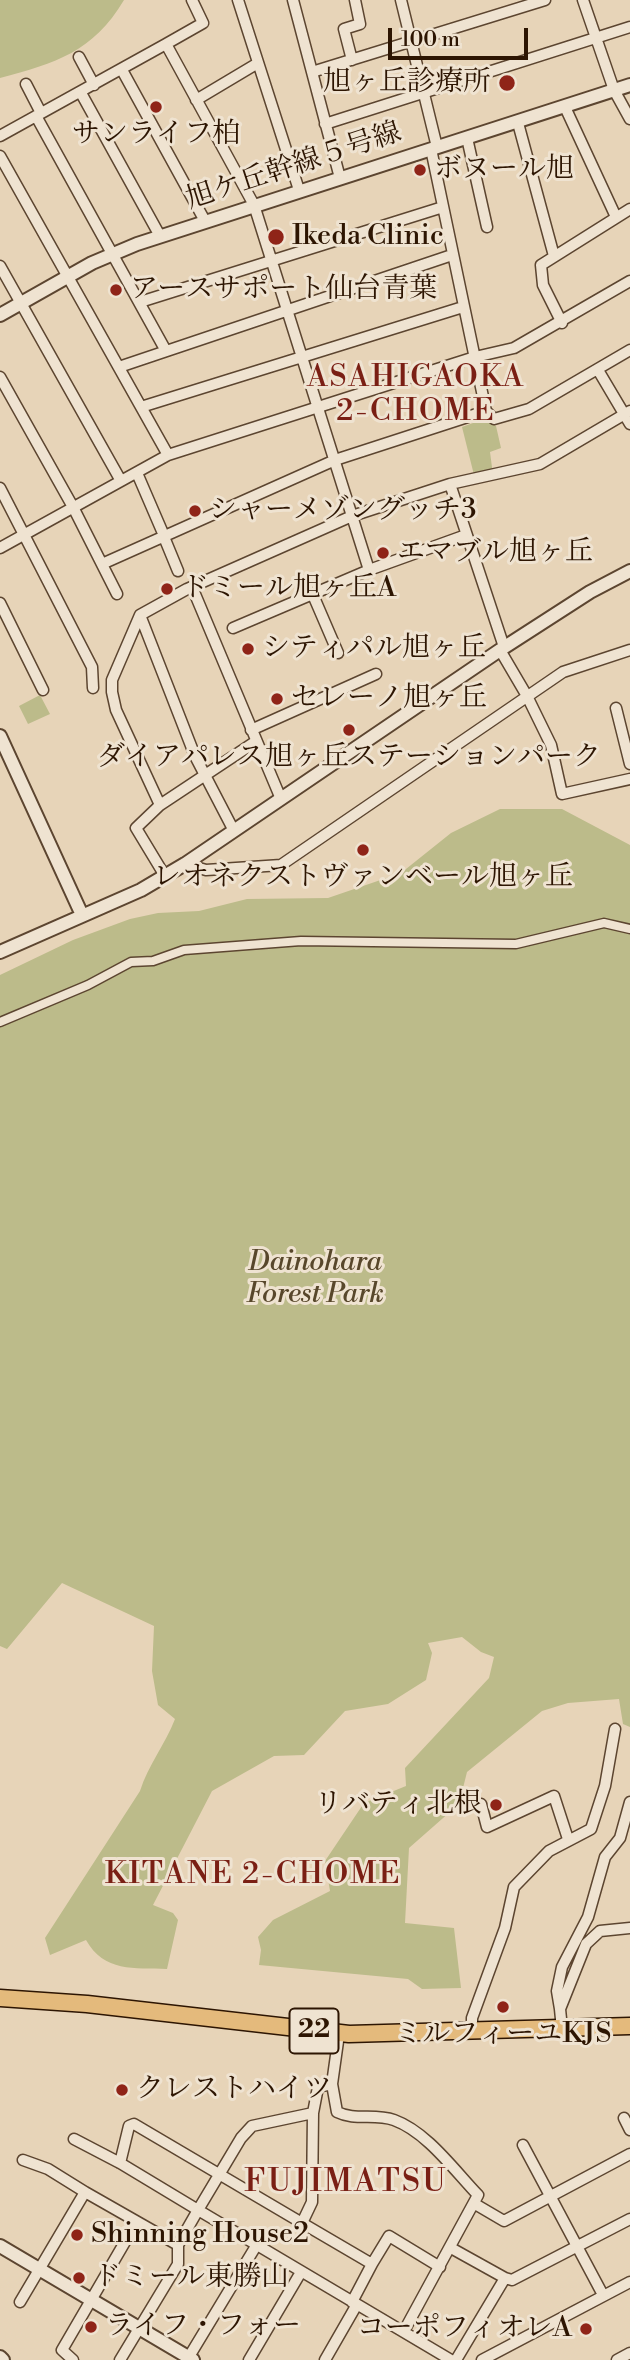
<!DOCTYPE html>
<html>
<head>
<meta charset="utf-8">
<style>
  body { margin:0 }
  #map { position:relative; width:630px; height:2360px; overflow:hidden; background:#e7d4b8; font-family:"Libre Bodoni",serif }
  canvas { display:block }
  .scale { position:absolute; left:388px; top:28px; width:140px; height:32px; box-sizing:border-box; border:4px solid #2d1502; border-top:0; padding-left:9px; font-size:21px; line-height:24px; white-space:nowrap; color:#2d1502; -webkit-text-stroke:5px #efe3d1; paint-order:stroke }
</style>
</head>
<body>
<div id="map">
<canvas width="630" height="2360"></canvas>
<div class="scale">100 m</div>
</div>
<script>
const context = document.querySelector('canvas').getContext('2d');
context.lineJoin = 'round';
function fillPath(path, color) {
  context.fillStyle = color;
  context.fill(path, 'evenodd');
}
function stroke(path, color, width, dash) {
  context.strokeStyle = color;
  context.lineWidth = width;
  context.lineCap = dash ? 'butt' : 'round';
  context.setLineDash(dash || []);
  context.stroke(path);
}
function label(font, color, halo, rows, align = 'center') {
  context.font = font + ' "Libre Bodoni","Noto Serif JP",serif';
  context.lineWidth = 6;
  context.setLineDash([]);
  context.textBaseline = 'middle';
  context.strokeStyle = halo;
  context.fillStyle = color;
  for (const [text, x, y, turn = 0] of rows) {
    context.save();
    context.translate(x, y);
    context.rotate((+turn || 0) * Math.PI / 180);
    context.textAlign = isNaN(turn) ? turn : align;
    if (halo) context.strokeText(text, 0, 0);
    context.fillText(text, 0, 0);
    context.restore();
  }
}
const green = new Path2D(`
  M0 0H124C93 52 56 63 0 78Z
  M484 419 496 426 501 448 490 452 493 475 475 479 462 427Z
  M40 695 50 714 28 724 19 706Z
  M500 809H562L630 845V1727L623 1724 619 1699 568 1703 542 1711 467 1772 459 1804 409 1848 405 1923 454 1928 461 1988 422 1989 408 1979 259 1965 261 1950 258 1937 273 1920 330 1891 325 1861 364 1803 406 1786 405 1768 489 1678 494 1657 481 1652 462 1637 428 1643 432 1653 426 1680 388 1704 345 1711 304 1755 274 1756 212 1791 153 1905 173 1913 178 1920 167 1969C134 1968 104 1972 86 1940L50 1955 45 1938 140 1791C148 1765 165 1745 175 1719L158 1705 152 1671 154 1626 62 1583 7 1649 0 1646V975L73 940 130 919 158 913 199 911 247 899 328 898 401 873 451 833Z`);
const pedestrian = new Path2D(`
  M0 1022 88 985 131 962 153 961 184 950 301 941 516 944 604 923 630 929`);
const minor = new Path2D(`
  M238 0 299 190
  M293 0 340 178
  M401 0 437 147
  M583 0 614 90 630 119
  M166 44 203 23 192 0
  M79 57 94 85
  M352 60 344 29 360 24 355 0
  M122 70 205 221
  M312 72 545 0
  M26 84 41 113
  M81 93 160 236
  M196 100 258 63
  M565 107 616 217
  M36 116 166 351
  M518 123 554 256
  M325 124 630 27
  M0 136 166 44 254 205 369 570
  M467 138 487 227
  M0 156 168 455
  M0 266 121 481
  M140 302 443 207
  M562 323 543 285 541 265 630 209
  M119 367 452 255
  M598 370 630 424
  M0 377 73 507 117 594
  M141 407 463 307
  M486 411 494 419 529 409 630 350
  M137 473 162 531
  M450 484 504 647
  M0 488 92 667 93 688
  M164 537 178 571
  M0 548 168 455 475 357 514 348 630 281
  M102 564 335 460 486 411 431 149
  M192 587 281 799
  M313 595 338 653
  M0 603 43 690
  M140 615 195 756 234 831
  M233 628 369 570 466 535
  M500 650 527 696 551 745 562 794 630 779
  M616 708 630 764
  M251 730 376 674
  M160 805 116 710 112 692V680L140 615 187 589 352 516 450 484 540 464 630 411
  M185 864 206 870 281 865 563 672 630 650
  M165 876 136 828 160 805 255 742
  M481 1804 487 1827 554 1796 568 1839
  M560 2009 557 1991 562 1967 588 1917 605 1857 620 1838 630 1802
  M562 2029 560 2009 586 1944 600 1931 630 1928
  M472 2032V2018L505 1928 514 1887 549 1851 591 1829 605 1786 615 1729
  M339 2034 332 2084 337 2112C355 2121 375 2113 394 2120 427 2132 454 2170 478 2195L404 2331
  M313 2113 312 2202 302 2223 372 2264 389 2236 440 2267
  M624 2118 630 2130
  M74 2139 120 2163 198 2210 241 2138 252 2126 313 2113 318 2087 332 2084
  M523 2145 603 2295
  M120 2163 129 2126 134 2124 302 2223
  M85 2192 178 2245
  M475 2204 504 2221 630 2154
  M451 2248 505 2278
  M20 2302 85 2192 48 2169 23 2160
  M352 2302 372 2264
  M73 2360 62 2350 136 2223
  M120 2360 178 2264V2245L198 2210 451 2360
  M187 2360 256 2246
  M249 2360 301 2272
  M325 2360 356 2306
  M456 2360 505 2278 512 2280 630 2219
  M482 2360 630 2282
  M617 2360 630 2353`);
const tertiary = new Path2D(`
  M0 315 92 263 137 244 630 85
  M0 736 82 915
  M0 952 141 890 185 864 500 650 590 592 630 571
  M0 2246 193 2360
  M0 2357 3 2360`);
const primary = new Path2D(`
  M0 1998 87 2004 349 2034 630 2026`);
const markers = [
  [507,83,9,"#8f2418"],
  [156,107,7,"#8f2418"],
  [420,170,7,"#8f2418"],
  [276,237,9,"#8f2418"],
  [116,290,7,"#8f2418"],
  [195,511,7,"#8f2418"],
  [383,553,7,"#8f2418"],
  [167,589,7,"#8f2418"],
  [248,649,7,"#8f2418"],
  [277,699,7,"#8f2418"],
  [349,730,7,"#8f2418"],
  [363,850,7,"#8f2418"],
  [496,1805,7,"#8f2418"],
  [503,2007,7,"#8f2418"],
  [122,2090,7,"#8f2418"],
  [77,2235,7,"#8f2418"],
  [79,2278,7,"#8f2418"],
  [91,2327,7,"#8f2418"],
  [586,2329,7,"#8f2418"]
];
const shields = [
  [314,2031,49]
];
const shieldNames = [
  ["22",314,2031]
];
const poiNames = [
  ["旭ヶ丘診療所",491,83,"right"],
  ["サンライフ柏",156,135,"center"],
  ["ボヌール旭",434,170],
  ["Ikeda Clinic",292,237],
  ["アースサポート仙台青葉",130,290],
  ["シャーメゾングッチ3",209,511],
  ["エマブル旭ヶ丘",397,553],
  ["ドミール旭ヶ丘A",181,589],
  ["シティパル旭ヶ丘",262,649],
  ["セレーノ旭ヶ丘",291,699],
  ["ダイアパレス旭ヶ丘ステーションパーク",349,758,"center"],
  ["レオネクストヴァンベール旭ヶ丘",363,878,"center"],
  ["リバティ北根",482,1805,"right"],
  ["ミルフィーユKJS",503,2035,"center"],
  ["クレストハイツ",136,2090],
  ["Shinning House2",91,2235],
  ["ドミール東勝山",93,2278],
  ["ライフ・フォー",105,2327],
  ["コーポフィオレA",572,2329,"right"]
];
const streetNames = [
  ["旭ケ丘幹線５号線",294,167,-18]
];
const parkNames = [
  ["Dainohara",315,1263],
  ["Forest Park",315,1295]
];
const neighbourhoodNames = [
  ["ASAHIGAOKA",416,379],
  ["2-CHOME",416,413],
  ["KITANE 2-CHOME",253,1876]
];
const quarterNames = [
  ["FUJIMATSU",346,2183]
];
fillPath(green, '#bcbb8a');
stroke(pedestrian, '#5c4530', 11);
stroke(minor, '#5c4530', 13);
stroke(tertiary, '#5c4530', 16);
stroke(primary, '#2d1502', 19);
stroke(pedestrian, '#efe3d1', 8);
stroke(minor, '#efe3d1', 10);
stroke(tertiary, '#efe3d1', 12);
stroke(primary, '#e4ba7c', 16);
for (const [x, y, r, color] of markers) {
  const dot = new Path2D();
  dot.arc(x, y, r, 0, 2 * Math.PI);
  context.fillStyle = color;
  context.fill(dot);
  stroke(dot, '#efe3d1', 2.5);
}
for (const [x, y, w] of shields) {
  const box = new Path2D();
  box.roundRect(x - w / 2, y - 22.5, w, 45, 5);
  context.fillStyle = '#efe3d1';
  context.fill(box);
  stroke(box, '#2d1502', 2);
}
label('bold 26px', '#2d1502', null, shieldNames);
label('28px', '#2d1502', '#efe3d1', poiNames, 'left');
label('28px', '#2d1502', '#efe3d1', streetNames);
label('italic 28px', '#58472b', '#efe3d1', parkNames);
context.letterSpacing = '2px';
label('30px', '#7a1f14', '#efe3d1', neighbourhoodNames);
context.letterSpacing = '0px';
context.letterSpacing = '2px';
label('32px', '#7a1f14', '#efe3d1', quarterNames);
context.letterSpacing = '0px';
</script>
</body>
</html>
